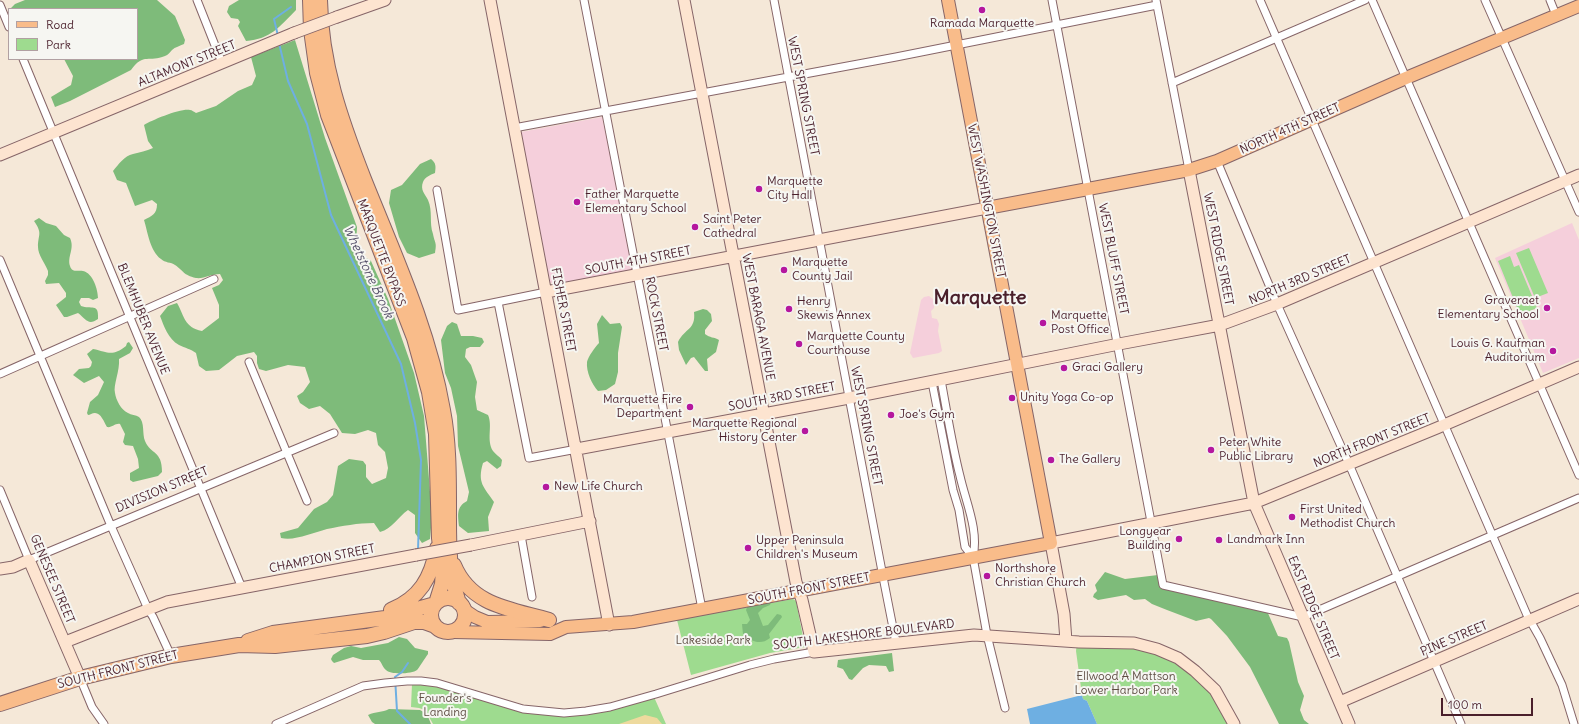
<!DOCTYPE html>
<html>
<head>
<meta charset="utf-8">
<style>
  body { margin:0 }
  #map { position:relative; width:1579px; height:724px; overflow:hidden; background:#f5e8d8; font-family:Delius,sans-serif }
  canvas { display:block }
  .legend { position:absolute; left:8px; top:8px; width:130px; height:52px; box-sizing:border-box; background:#f6f6f2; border:1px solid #b1a0a2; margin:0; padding:5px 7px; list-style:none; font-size:12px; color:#4a1f2b }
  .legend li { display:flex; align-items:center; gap:8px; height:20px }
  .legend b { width:20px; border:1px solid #b1a0a2 }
  .scale { position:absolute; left:1441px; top:698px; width:92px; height:18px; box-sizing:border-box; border:2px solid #4a1f2b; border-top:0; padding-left:5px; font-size:12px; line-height:14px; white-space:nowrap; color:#4a1f2b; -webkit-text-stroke:3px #f6f6f2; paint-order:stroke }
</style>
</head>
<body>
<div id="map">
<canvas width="1579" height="724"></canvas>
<ul class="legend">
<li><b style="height:5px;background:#f9bc8a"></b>Road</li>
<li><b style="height:11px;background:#9edb8f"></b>Park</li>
</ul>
<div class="scale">100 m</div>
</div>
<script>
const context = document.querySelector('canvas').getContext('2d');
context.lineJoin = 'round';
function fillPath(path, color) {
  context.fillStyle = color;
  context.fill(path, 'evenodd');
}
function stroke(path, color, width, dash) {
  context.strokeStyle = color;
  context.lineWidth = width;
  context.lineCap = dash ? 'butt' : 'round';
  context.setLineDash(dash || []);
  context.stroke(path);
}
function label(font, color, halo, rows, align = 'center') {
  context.font = font + ' Delius,sans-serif';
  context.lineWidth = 4;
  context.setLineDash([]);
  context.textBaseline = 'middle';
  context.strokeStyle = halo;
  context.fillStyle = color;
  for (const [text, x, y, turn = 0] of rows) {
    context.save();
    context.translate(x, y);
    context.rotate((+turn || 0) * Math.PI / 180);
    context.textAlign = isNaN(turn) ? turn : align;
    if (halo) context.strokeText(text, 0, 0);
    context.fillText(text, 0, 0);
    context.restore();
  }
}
const built = new Path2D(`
  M602 117 635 272 556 286 550 282 521 132Z
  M1572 223 1579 240V358L1543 373 1495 258Z
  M929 296 933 299 934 301V308L931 311 932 318 937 319 939 324 938 331 942 351 939 353 913 358 910 353 921 300 924 297Z`);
const green = new Path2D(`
  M1529 248 1548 293 1535 298 1516 253Z
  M1510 256 1514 267 1519 265 1537 308 1520 315 1498 261Z
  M793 599 796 601 805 647 770 653 691 675 677 620Z
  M1077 642 1134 643 1195 671 1234 724H1097L1087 701 1083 699 1082 695 1076 651Z
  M412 684H428L553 714 654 697 666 724H433L425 710 419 708 411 707Z`);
const forest = new Path2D(`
  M25 0H157L175 16 185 40 184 44C180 46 175 47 172 50 170 52 168 55 165 56 149 63 144 52 131 70L70 101 55 107 51 97 71 85 73 76 64 59H137V9H10L15 4Z
  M239 0H296V10C279 27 271 39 246 41L238 26 240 22 238 19 231 18 227 12 229 6Z
  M295 40 325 138 357 227 356 246 360 254 371 261 388 299 414 373 424 416 432 517 430 539 422 543 415 533V515L408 510C398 517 392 529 380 532L374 523C358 523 342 526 327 529 312 533 295 541 281 538L280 533 298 528 314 509 327 502 333 495 338 466 349 459 363 461 366 465V477L372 484 386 478 388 468 385 452 378 445 376 433 368 430 355 434 342 433 330 414 320 406 309 409 300 403 297 396 303 392 310 382 305 367 288 365 266 371 259 369 257 363V356L254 352 237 356 219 370 206 371 199 366 196 353C191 349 185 348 179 345 168 339 164 326 160 316L168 306 177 303C185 317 184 327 202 331L219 318V305L212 288 219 285 223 280 220 274C211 274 204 279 196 278 183 275 184 271 175 265 171 262 165 263 161 259 150 251 148 233 144 220 152 216 157 214 157 204L152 200 135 206 126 183 117 180 113 171C119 164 124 156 133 154 140 152 146 151 153 148L148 141 144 125C152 120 181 108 190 110 192 110 194 112 196 113L216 106 238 91 252 85 256 76 251 57Z
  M431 159C436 163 436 166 435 173 430 175 425 177 423 182 420 190 425 194 428 200 433 211 429 223 433 234 435 244 437 242 435 253L419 258 407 253 399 237 389 203 391 190 402 185 420 164Z
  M39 218 46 223 56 226 64 235 70 238C75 249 67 256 70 266 72 273 78 270 83 271 93 273 98 290 98 298L93 300 89 298H81L79 302 81 306C91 310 99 302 98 319 88 326 86 319 78 313L67 317H64L56 305 66 297V293L59 283 46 284 45 281 48 275V271C45 263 38 255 38 247 38 234 43 234 34 221Z
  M703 309 707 310 711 314 712 321 705 330V334C710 338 714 337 719 340L716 352 707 359 708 371H705L694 357 691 358 686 365 679 350 678 342C685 328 696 330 694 312Z
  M602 315 610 324 620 323 622 327 618 353V372L615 384 606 390 598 391C592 384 586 372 587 362 588 357 595 347 599 343L597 324Z
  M452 322 457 324 461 336H473L482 338 484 342 480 347H470L466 349 465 357 471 365 477 382 475 397 477 410 488 415C493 426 486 440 493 451 495 454 499 456 502 460L501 466 497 469 487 461 483 463C477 483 484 487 494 502L488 517 489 531 468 533 459 526C458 515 456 507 467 501L469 492 458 446 457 416 451 388 445 373 441 340 447 326Z
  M129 342 133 348 130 353 119 359C120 371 113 385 115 393 116 400 121 410 128 413 131 415 136 415 139 417 145 422 142 434 145 441 151 455 162 450 162 472L158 476 133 482 130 480V473L139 468 138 459 133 446 125 445 123 442 125 434 120 424C115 423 112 428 107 427 104 422 101 413 95 413 92 413 90 415 88 415L87 413 90 402 98 395 104 382 99 376 84 383 73 375 79 369 89 368 91 366 92 362 87 354 93 349C108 352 112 357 126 346L127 343Z
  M1105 572 1125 579 1158 575 1160 584 1267 611 1278 636 1287 638 1289 642 1298 682 1304 696 1300 710 1304 720 1309 724H1279L1250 667 1227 636 1211 619 1209 618 1196 621 1167 610 1152 604 1145 599 1134 600 1126 595 1098 600 1093 597 1094 594 1097 591 1095 585Z
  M771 602 770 605 763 608 758 613 763 626 768 625 777 614 781 615 782 617 769 634 770 638C760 646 751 641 743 634L742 624H747L750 620 746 610 748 605Z
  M399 637 407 639 415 648 428 651V654C425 658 419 668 417 670 412 674 390 675 386 670 383 668 382 663 379 660H363L353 657 334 663 332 661 331 659 333 655 344 648 351 646 361 648 388 643Z
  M892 653 894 671 889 672 886 666 869 665 863 668 852 680 849 679 843 669 837 667 838 660Z
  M389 709 420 710 427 714 431 724H375L372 722 368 715C376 711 382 713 389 709Z`);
const sand = new Path2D(`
  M645 715 657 718 662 724H619Z`);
const water = new Path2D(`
  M1082 695 1083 699 1087 701 1097 724H1030L1027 709Z`);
const stream = new Path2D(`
  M278 36 274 19 291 7
  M279 43 288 81 307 124 331 215 401 364 415 423 421 460 418 550
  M408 663 402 672 395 677 397 711 410 724`);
const street = new Path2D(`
  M197 0 222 63
  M584 0 702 609
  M774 0 884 582 895 638 899 644
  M1052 0 1163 585 1303 617 1579 498
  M1156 0 1189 170
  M1260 0 1527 615 1540 638 1562 685 1574 724
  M1372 0 1579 475
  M1485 0 1579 212
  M1550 0 1556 15
  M0 5 9 27
  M23 59 242 588
  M1172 83 1365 0
  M514 128 896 57 1157 5
  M1217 161 1277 304 1349 464 1461 724
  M437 190 458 310 546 292
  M0 260 111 526 148 609 153 617 171 656
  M498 302 529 458 577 449
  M249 362 307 501
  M0 374 214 279
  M941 380C947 412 952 445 960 476 966 503 979 530 973 557L987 635 1005 708
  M932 382 953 490 959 510 965 547 973 557
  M0 490 29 560 334 433
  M521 535 532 597
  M80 678 92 707 104 724
  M276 724 363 686 385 683 407 681H421L437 683 523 709 564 713 586 711 610 707 656 694 750 665 774 659 814 652`);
const secondary = new Path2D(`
  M490 0 609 625
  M684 0 796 582 802 600 814 652 974 635 1079 642 1134 643 1157 649 1178 658 1195 671 1215 690 1234 724
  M337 17 385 0
  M0 155 294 33
  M1189 170 1254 503 1349 724
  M546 292 987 208
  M577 449 849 398 1119 344 1220 325 1277 304 1579 175
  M471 545 590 521
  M0 569 13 567 29 560 80 678
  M1066 641 1064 614 1051 543 1254 503 1437 428 1579 367
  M65 642 167 602 416 555
  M1340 702 1579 599`);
const primary = new Path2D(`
  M987 208 1189 170 1217 161 1406 78 1579 6
  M463 609 475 617 487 622 540 621
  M453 632 550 634 566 627 633 622 1051 543 948 0`);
const highway = new Path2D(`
  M310 0 311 30 317 73 328 115 414 338 429 392 436 434 439 538 443 571 442 584 436 603
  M320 0C321 64 341 120 364 179 394 254 429 329 443 410 449 441 449 475 449 507 449 540 448 571 459 603
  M454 565C471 606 511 609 549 620
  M431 615a17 17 0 1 1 34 0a17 17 0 1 1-34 0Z
  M391 610C420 598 431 578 437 548
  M248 641 273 633 385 618 435 604
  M0 704 80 678 171 656 239 645 275 646 367 636 384 632 414 622H424L435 626`);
const secondaryBridge = new Path2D(`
  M294 33 337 17
  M416 555 471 545`);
const markers = [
  [982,10,4,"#b5179e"],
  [759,189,4,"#b5179e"],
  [577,202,4,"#b5179e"],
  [695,227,4,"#b5179e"],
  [784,270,4,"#b5179e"],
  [1547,308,4,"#b5179e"],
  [789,309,4,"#b5179e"],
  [1043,323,4,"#b5179e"],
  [799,344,4,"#b5179e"],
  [1553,351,4,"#b5179e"],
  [1064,368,4,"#b5179e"],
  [1012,398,4,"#b5179e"],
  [690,407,4,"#b5179e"],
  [891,415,4,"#b5179e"],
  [805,431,4,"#b5179e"],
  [1211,450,4,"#b5179e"],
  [1051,460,4,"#b5179e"],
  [546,487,4,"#b5179e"],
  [1292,517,4,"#b5179e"],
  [1179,539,4,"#b5179e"],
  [1219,540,4,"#b5179e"],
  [748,548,4,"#b5179e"],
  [987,576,4,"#b5179e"]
];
const poiNames = [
  ["Ramada Marquette",982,24,"center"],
  ["Marquette",767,182],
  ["City Hall",767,196],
  ["Father Marquette",585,195],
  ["Elementary School",585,209],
  ["Saint Peter",703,220],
  ["Cathedral",703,234],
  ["Marquette",792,263],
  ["County Jail",792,277],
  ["Graveraet",1539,301,"right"],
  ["Elementary School",1539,315,"right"],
  ["Henry",797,302],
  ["Skewis Annex",797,316],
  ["Marquette",1051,316],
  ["Post Office",1051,330],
  ["Marquette County",807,337],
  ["Courthouse",807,351],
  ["Louis G. Kaufman",1545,344,"right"],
  ["Auditorium",1545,358,"right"],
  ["Graci Gallery",1072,368],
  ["Unity Yoga Co-op",1020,398],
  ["Marquette Fire",682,400,"right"],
  ["Department",682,414,"right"],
  ["Joe's Gym",899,415],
  ["Marquette Regional",797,424,"right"],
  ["History Center",797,438,"right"],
  ["Peter White",1219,443],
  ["Public Library",1219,457],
  ["The Gallery",1059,460],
  ["New Life Church",554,487],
  ["First United",1300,510],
  ["Methodist Church",1300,524],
  ["Longyear",1171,532,"right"],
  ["Building",1171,546,"right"],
  ["Landmark Inn",1227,540],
  ["Upper Peninsula",756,541],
  ["Children's Museum",756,555],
  ["Northshore",995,569],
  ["Christian Church",995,583]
];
const streetNames = [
  ["ALTAMONT STREET",187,64,-22],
  ["WEST SPRING STREET",803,96,79],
  ["NORTH 4TH STREET",1290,129,-24],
  ["WEST WASHINGTON STREET",986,201,79],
  ["WEST RIDGE STREET",1218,249,79],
  ["MARQUETTE BYPASS",381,253,69],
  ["WEST BLUFF STREET",1113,259,79],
  ["SOUTH 4TH STREET",638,261,-11],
  ["NORTH 3RD STREET",1300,280,-23],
  ["FISHER STREET",563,310,79],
  ["ROCK STREET",656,314,79],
  ["WEST BARAGA AVENUE",758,317,79],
  ["BLEMHUBER AVENUE",143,319,68],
  ["SOUTH 3RD STREET",782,397,-11],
  ["WEST SPRING STREET",866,426,79],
  ["NORTH FRONT STREET",1372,441,-22],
  ["DIVISION STREET",162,490,-23],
  ["CHAMPION STREET",322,559,-11],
  ["GENESEE STREET",52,579,67],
  ["SOUTH FRONT STREET",809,589,-11],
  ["EAST RIDGE STREET",1313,608,67],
  ["SOUTH LAKESHORE BOULEVARD",864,635,-7],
  ["PINE STREET",1454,639,-23],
  ["SOUTH FRONT STREET",118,670,-14]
];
const parkNames = [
  ["Lakeside Park",713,641],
  ["Ellwood A Mattson",1126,677],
  ["Lower Harbor Park",1126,691],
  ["Founder's",445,699],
  ["Landing",445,713]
];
const waterNames = [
  ["Whetstone Brook",368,272,65]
];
const townNames = [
  ["Marquette",980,298]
];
fillPath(built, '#f5cfdb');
fillPath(green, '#9edb8f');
fillPath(forest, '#7ebb7a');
fillPath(sand, '#eeda9e');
fillPath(water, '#6eafe2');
stroke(stream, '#6eafe2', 2);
stroke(street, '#866568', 9);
stroke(secondary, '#866568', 13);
stroke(primary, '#866568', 14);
stroke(highway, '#866568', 16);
stroke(street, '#fff', 7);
stroke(secondary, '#fde4d0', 11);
stroke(primary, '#f9bc8a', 12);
stroke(highway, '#f9bc8a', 14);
stroke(secondaryBridge, '#866568', 13, []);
stroke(secondaryBridge, '#fde4d0', 11);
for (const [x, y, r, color] of markers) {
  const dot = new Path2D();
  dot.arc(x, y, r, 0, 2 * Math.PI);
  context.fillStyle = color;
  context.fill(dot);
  stroke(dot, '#f6f6f2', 1.5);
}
label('12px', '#4a1f2b', '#f6f6f2', poiNames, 'left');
label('12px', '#4a1f2b', '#f6f6f2', streetNames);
label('12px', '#5f4e44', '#f6f6f2', parkNames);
label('italic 13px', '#57516b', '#f6f6f2', waterNames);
label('bold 20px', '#4a1f2b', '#f6f6f2', townNames);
</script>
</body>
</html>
